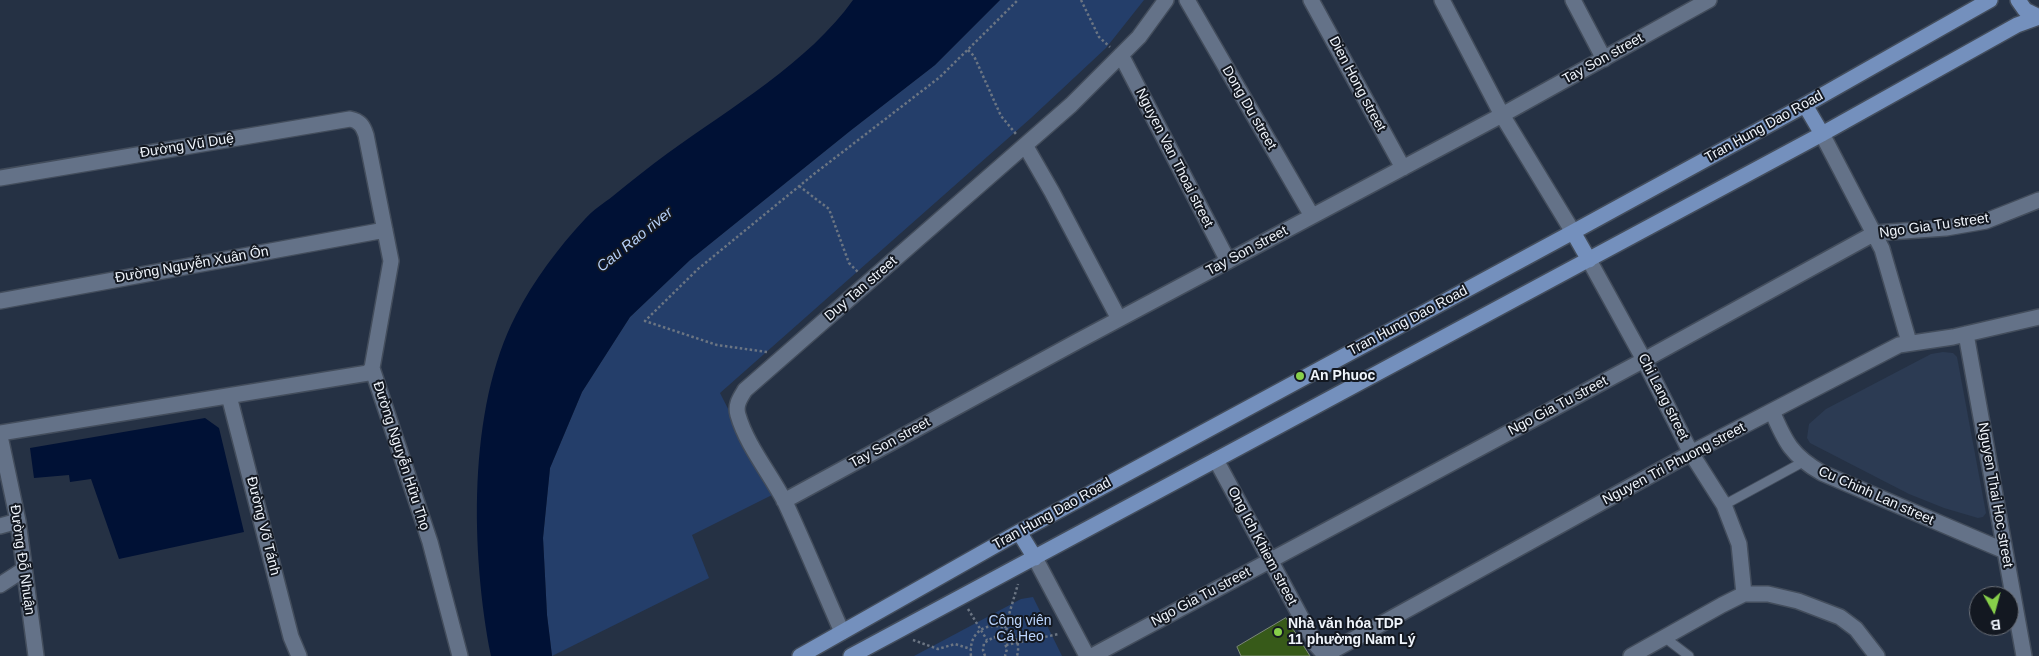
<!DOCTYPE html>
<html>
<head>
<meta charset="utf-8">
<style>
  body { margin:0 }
  #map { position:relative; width:2039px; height:656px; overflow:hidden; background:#253144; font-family:Arial,sans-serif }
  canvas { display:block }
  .north { position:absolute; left:1969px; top:586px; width:50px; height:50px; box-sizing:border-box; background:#131821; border:1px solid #6b7079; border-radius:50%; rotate:173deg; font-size:14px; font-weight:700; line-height:20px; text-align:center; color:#f0f5fc }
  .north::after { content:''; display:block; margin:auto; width:18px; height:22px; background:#87cf4a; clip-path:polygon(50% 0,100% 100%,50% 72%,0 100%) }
</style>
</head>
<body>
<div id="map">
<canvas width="2039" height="656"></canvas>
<div class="north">B</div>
</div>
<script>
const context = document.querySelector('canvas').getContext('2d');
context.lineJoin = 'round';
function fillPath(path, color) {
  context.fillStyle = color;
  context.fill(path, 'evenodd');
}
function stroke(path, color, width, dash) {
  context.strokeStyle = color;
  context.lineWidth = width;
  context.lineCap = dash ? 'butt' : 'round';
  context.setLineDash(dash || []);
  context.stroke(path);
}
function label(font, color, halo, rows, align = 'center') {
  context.font = font + ' Arial,sans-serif';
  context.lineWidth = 4;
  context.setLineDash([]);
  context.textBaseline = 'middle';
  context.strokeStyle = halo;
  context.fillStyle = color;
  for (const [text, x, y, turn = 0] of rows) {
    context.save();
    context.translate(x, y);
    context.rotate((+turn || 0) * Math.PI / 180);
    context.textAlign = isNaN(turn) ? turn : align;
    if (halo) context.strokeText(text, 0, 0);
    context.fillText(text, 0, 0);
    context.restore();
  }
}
const built = new Path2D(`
  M1943 352 1953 353 1957 357 1986 513 1983 517 1978 518 1944 508 1909 494 1810 443 1807 438 1809 424 1826 409 1931 354Z`);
const green = new Path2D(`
  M1000 0H1144L1106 48 1031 118 720 393 772 495 692 535 709 578 552 656 547 615 543 538 550 468 582 392 630 317 690 260 850 131 935 65Z
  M1033 597 1062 656H914L1021 599Z`);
const water = new Path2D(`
  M853 0H1000L935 65 850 131 690 260 630 317 582 392 550 468 543 538 547 615 552 656H491C471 554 467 409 516 315 534 280 558 248 585 219 593 210 604 203 613 196 631 181 649 167 668 153 729 109 809 62 853 0Z
  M205 418 219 428 244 532 119 559 91 479 70 482 69 475 34 478 30 448Z`);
const building = new Path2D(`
  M1286 618 1310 656H1241L1237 647Z`);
const path = new Path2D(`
  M1081 0 1099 37 1110 47
  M968 50 974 56 1001 116 1016 134
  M799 186 829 209 849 263 858 272
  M767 352 717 345 645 321 698 269 814 174 940 77 1018 0
  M968 609 987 640
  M1005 628 1018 584
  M913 640 938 649 955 644 971 649
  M1006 645 1059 634
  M971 656C966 613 1027 619 1017 656
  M985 656 983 650 984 643 994 637 1004 641 1007 649 1005 656`);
const service = new Path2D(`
  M1724 505 1803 462
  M1664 637 1689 656`);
const minor = new Path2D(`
  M1187 0 1312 216
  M1311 0 1403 168
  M1442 0 1502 115 1573 232
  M1573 0 1604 59
  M1121 55 1228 261
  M1822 134 1882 249 1909 342
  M1025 145 1052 192 1119 319
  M0 178 350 119C360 121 363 126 366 135L391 261 372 368 430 542 460 656
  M1589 260 1644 360 1691 453 1724 505 1739 544 1744 594
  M0 301 385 230
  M1966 334 2024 656
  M229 396 291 637 299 656
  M1772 411C1785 442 1792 456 1822 473L2005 551
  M0 433 368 373 372 368
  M0 436 18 521 36 656
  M1216 460 1316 645 1326 656
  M784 501 1078 341 1502 115 1709 0
  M0 526 18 521
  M1035 558 1087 656
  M0 585 23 570
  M842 632C823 589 805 545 785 502 770 473 747 446 738 415 735 405 740 398 745 390L1071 105 1139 37 1166 0
  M1325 655 1691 453 1899 345 1953 337 2039 317
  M1092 656 1644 360 1875 233 1946 228 1986 221 2039 200
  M1631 656 1722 605 1744 594H1768L1798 601 1840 617 1856 629 1877 656`);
const primary = new Path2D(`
  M2018 0 2025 10 2039 17
  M1805 105 1822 134
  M1573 232 1589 260
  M1019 532 1035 558
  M800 656 1019 532 1573 232 1805 105 1990 0
  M851 656 1822 134 2017 25 2039 17`);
const markers = [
  [1300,376,5,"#87cf4a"],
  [1278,632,5,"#87cf4a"]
];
const streetNames = [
  ["Tay Son street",1603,59,-29],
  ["Dien Hong street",1357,84,62],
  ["Dong Du street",1249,108,60],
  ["Tran Hung Dao Road",1764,127,-29],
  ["Đường Vũ Duệ",187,146,-9],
  ["Nguyen Van Thoai street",1174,158,63],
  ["Ngo Gia Tu street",1934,226,-8],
  ["Tay Son street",1247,251,-28],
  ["Đường Nguyễn Xuân Ôn",192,265,-10],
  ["Duy Tan street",861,289,-41],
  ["Tran Hung Dao Road",1408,321,-28],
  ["Chi Lang street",1663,397,63],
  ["Ngo Gia Tu street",1558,406,-28],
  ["Tay Son street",890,443,-29],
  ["Đường Nguyễn Hữu Thọ",401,456,72],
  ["Nguyen Tri Phuong street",1674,464,-28],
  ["Nguyen Thai Hoc street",1995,495,80],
  ["Cu Chinh Lan street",1876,496,24],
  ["Tran Hung Dao Road",1052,514,-29],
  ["Đường Võ Tánh",263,526,76],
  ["Ong Ich Khiem street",1262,546,62],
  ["Đường Đỗ Nhuận",22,560,82],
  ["Ngo Gia Tu street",1201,597,-28]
];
const poiNames = [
  ["An Phuoc",1310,376],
  ["Nhà văn hóa TDP",1288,624],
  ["11 phường Nam Lý",1288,640]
];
const parkNames = [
  ["Công viên",1020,621],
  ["Cá Heo",1020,637]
];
const waterNames = [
  ["Cau Rao river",635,240,-39]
];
fillPath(built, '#2c3b53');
fillPath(green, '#243e6a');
fillPath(water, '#001135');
fillPath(building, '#375a19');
stroke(building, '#7d8b74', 1);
stroke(service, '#434d5c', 11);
stroke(minor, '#434d5c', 18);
stroke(primary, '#434d5c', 18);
stroke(path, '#6b7583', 2.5, [2.5, 2.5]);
stroke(service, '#647288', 9);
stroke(minor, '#647288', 15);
stroke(primary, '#7490bd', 15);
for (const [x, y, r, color] of markers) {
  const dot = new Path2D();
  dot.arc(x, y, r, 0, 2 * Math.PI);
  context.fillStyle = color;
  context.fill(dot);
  stroke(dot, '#131821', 2);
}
label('14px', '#f0f5fc', '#131821', streetNames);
label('bold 14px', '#f0f5fc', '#131821', poiNames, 'left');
label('14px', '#bbd4fc', '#131821', parkNames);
label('italic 15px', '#b8d2fa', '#131821', waterNames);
</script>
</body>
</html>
